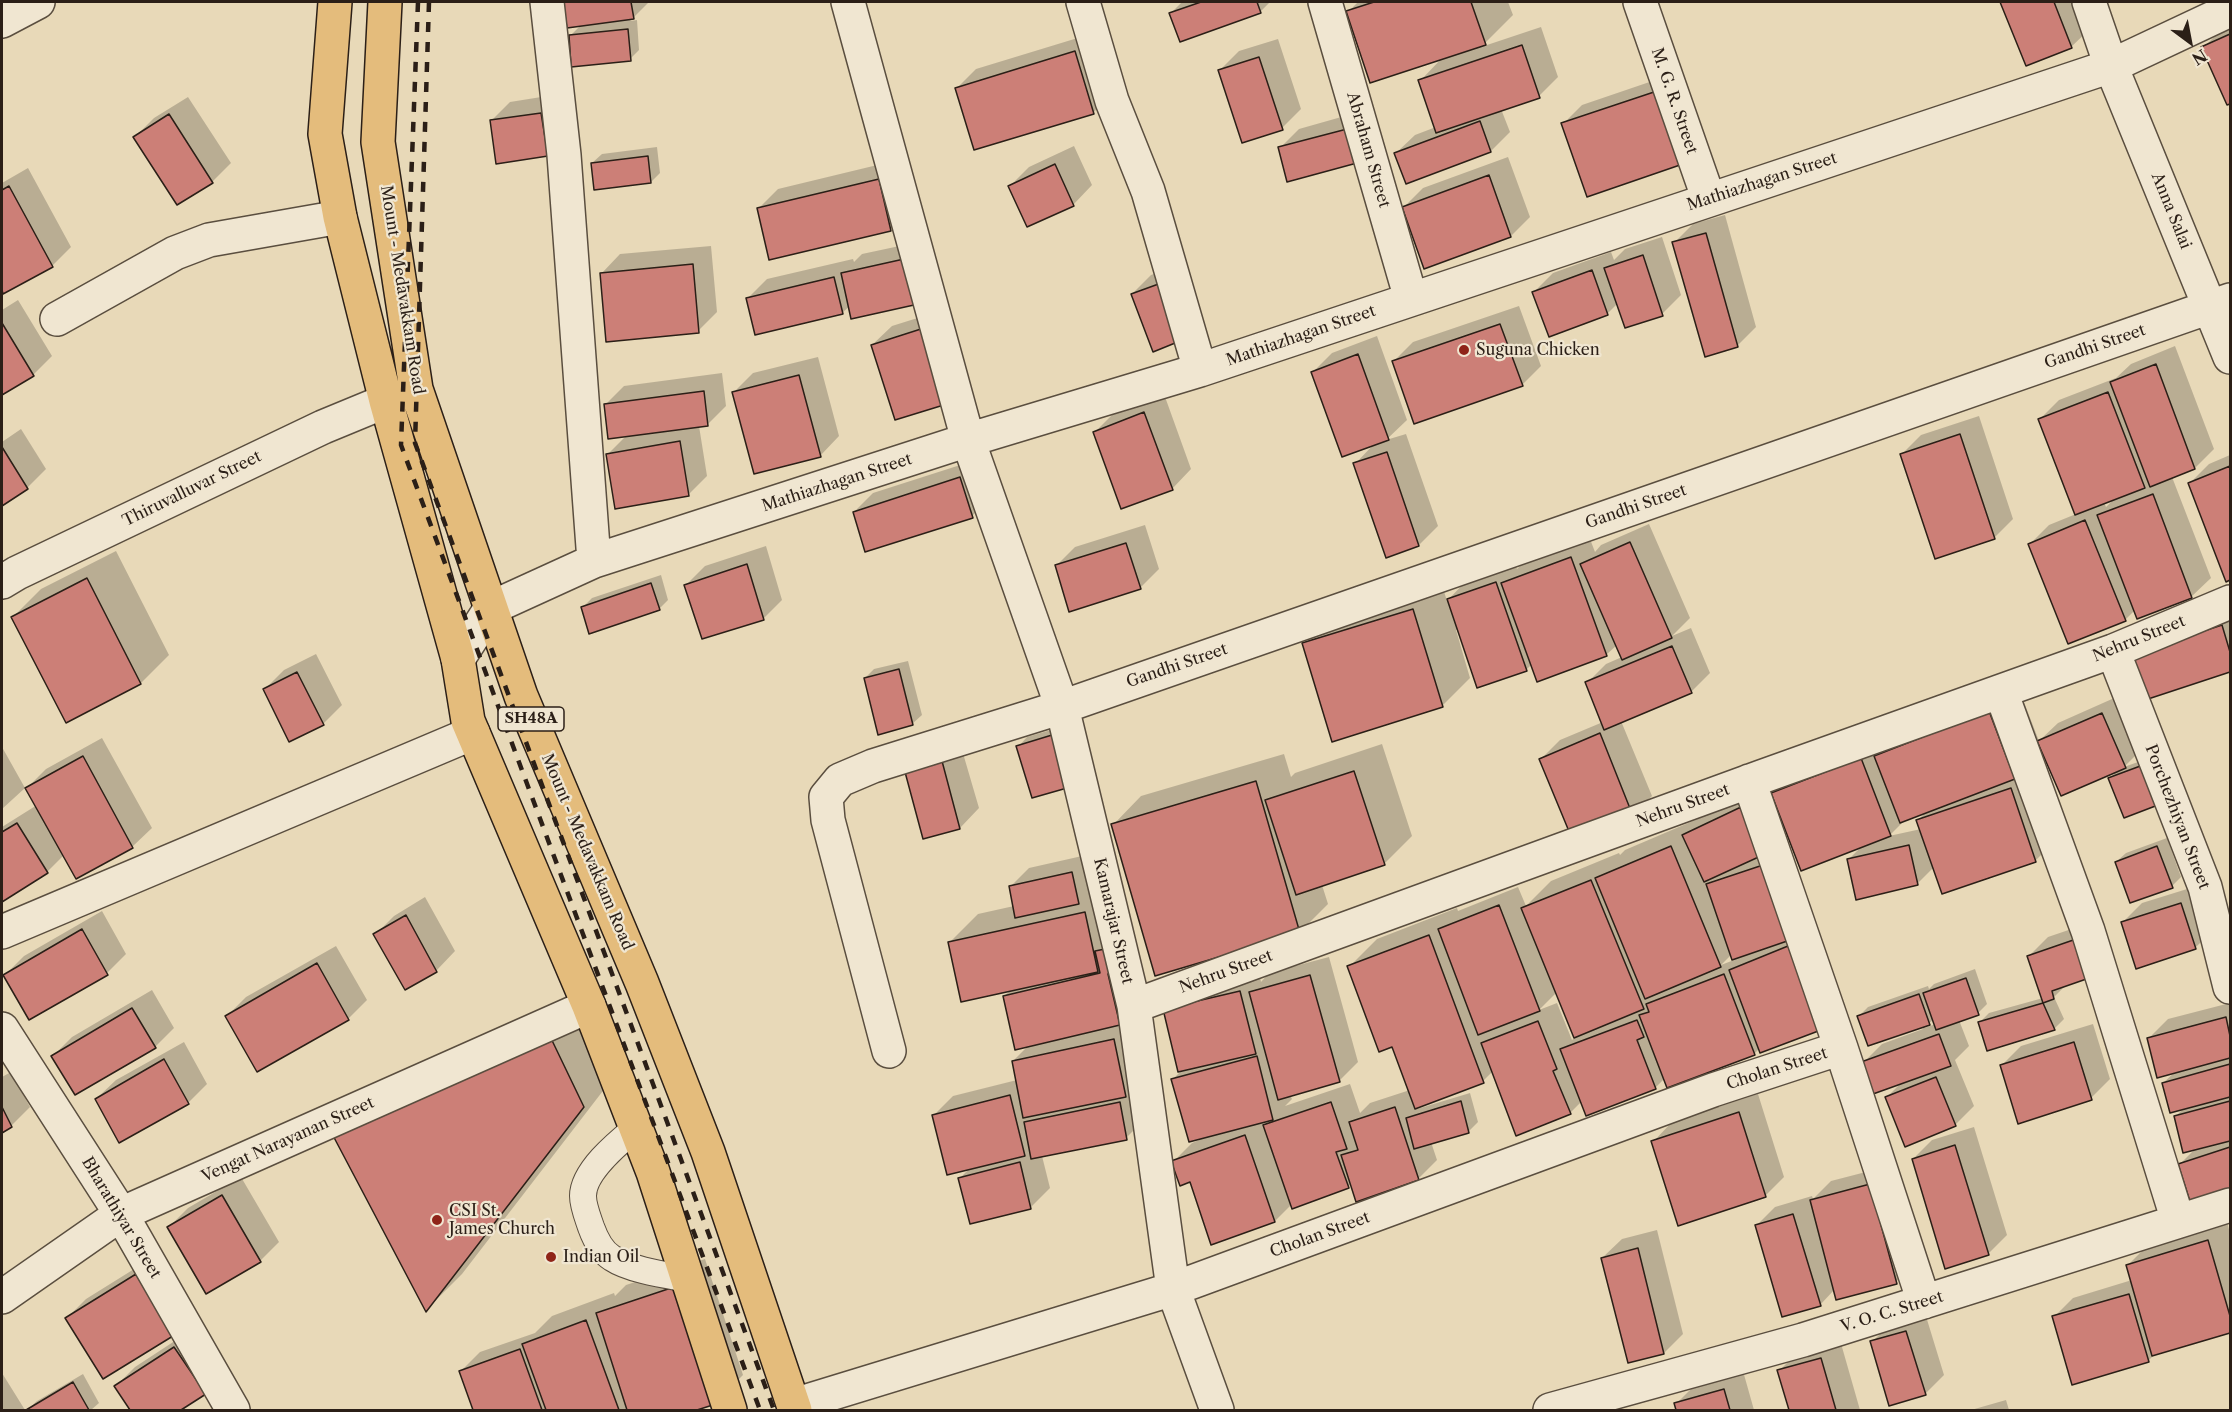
<!DOCTYPE html>
<html>
<head>
<meta charset="utf-8">
<style>
  body { margin:0 }
  #map { position:relative; width:2232px; height:1412px; overflow:hidden; background:#e8d9b8; font-family:"Libre Caslon Text",serif }
  canvas { display:block }
  .frame { position:absolute; inset:0; border:3px solid #2b1f17; pointer-events:none }
  .north { position:absolute; left:2160px; top:12px; width:60px; height:60px; -webkit-text-stroke:4px #f0e6d1; paint-order:stroke; rotate:148deg; font-size:16px; font-weight:700; line-height:24px; text-align:center; color:#2b1f17 }
  .north::after { content:''; display:block; margin:auto; width:21px; height:27px; background:#2b1f17; clip-path:polygon(50% 0,100% 100%,50% 72%,0 100%) }
</style>
</head>
<body>
<div id="map">
<canvas width="2232" height="1412"></canvas>
<div class="frame"></div>
<div class="north">N</div>
</div>
<script>
const context = document.querySelector('canvas').getContext('2d');
context.lineJoin = 'round';
function fillPath(path, color) {
  context.fillStyle = color;
  context.fill(path, 'evenodd');
}
function stroke(path, color, width, dash) {
  context.strokeStyle = color;
  context.lineWidth = width;
  context.lineCap = dash ? 'butt' : 'round';
  context.setLineDash(dash || []);
  context.stroke(path);
}
function label(font, color, halo, rows, align = 'center') {
  context.font = font + ' "Libre Caslon Text",serif';
  context.lineWidth = 4.5;
  context.setLineDash([]);
  context.textBaseline = 'middle';
  context.strokeStyle = halo;
  context.fillStyle = color;
  for (const [text, x, y, turn = 0] of rows) {
    context.save();
    context.translate(x, y);
    context.rotate((+turn || 0) * Math.PI / 180);
    context.textAlign = isNaN(turn) ? turn : align;
    if (halo) context.strokeText(text, 0, 0);
    context.fillText(text, 0, 0);
    context.restore();
  }
}
const shadow = new Path2D(`
  M564 2H649L630 21 637 20 639 50 630 59 570 36 582 24 568 26Z
  M1182 2H1270L1260 12 1171 13Z
  M1358 2H1508L1513 15 1481 47 1541 27 1558 77 1539 96 1501 109 1510 132 1491 151 1406 182 1395 154 1415 135 1436 127 1420 81 1443 57 1348 12Z
  M2002 2H2080L2091 28 2071 47 2027 65Z
  M2230 25V102L2228 104 2203 48 2222 29Z
  M1094 33 1112 93 1093 113 957 88 976 69Z
  M1278 39 1301 109 1282 128 1220 70 1239 51Z
  M1673 74 1698 145 1563 124 1582 105Z
  M560 94 547 155 491 121 510 102Z
  M188 97 231 163 212 182 135 137 154 118Z
  M1366 110 1376 143 1280 148 1299 129Z
  M1074 146 1092 185 1073 205 1010 186 1029 167Z
  M657 147 660 173 651 182 592 163 602 154Z
  M1508 157 1530 217 1511 236 1404 207 1423 188Z
  M898 160 909 211 890 230 759 208 778 189Z
  M28 168 71 247 52 266 4 292 2 287V183Z
  M1725 215 1756 327 1737 346 1674 243 1693 224Z
  M1662 237 1681 295 1662 314 1618 303 1607 314 1549 335 1534 292 1553 273 1611 252 1614 260 1625 249Z
  M923 241 842 313 748 298 767 279 853 259 854 262 862 254Z
  M711 246 717 312 698 331 601 274 620 254Z
  M1183 264 1203 319 1184 338 1132 294 1151 275Z
  M18 300 52 356 33 375 2 394V310Z
  M1519 306 1541 366 1522 385 1394 361 1413 342Z
  M943 310 965 383 872 345 892 326Z
  M1377 336 1407 420 1386 440 1406 434 1438 526 1419 545 1387 556 1355 464 1375 443 1313 372 1332 353Z
  M2175 346 2214 449 2195 468 2172 477 2211 578 2191 597 2135 610 2125 620 2030 544 2049 525 2076 514 2040 419 2059 400 2116 378 2131 364ZM2116 497 2106 507 2104 502Z
  M818 357 839 436 820 456 734 392 753 373Z
  M722 373 726 406 707 425 699 426 707 476 688 495 608 454 627 435 605 405 624 386Z
  M1164 394 1191 469 1172 489 1095 432 1114 413Z
  M1979 416 2013 519 1994 538 1902 454 1921 435Z
  M21 429 46 469 27 488 2 504V442Z
  M2230 455V579L2227 580 2190 483 2209 464Z
  M979 459 991 497 972 516 854 512 873 493Z
  M1649 524 1690 618 1672 636 1691 628 1710 673 1691 692 1621 721 1652 796 1633 815 1541 759 1560 740 1603 722 1587 683 1606 664 1622 657 1617 645 1606 655 1532 664 1526 670 1459 629 1456 630 1470 678 1442 706 1304 644 1332 616 1441 582 1447 601 1467 580 1515 564 1517 569 1522 564 1590 539 1595 552 1601 545Z
  M1145 525 1159 569 1140 588 1056 566 1075 547Z
  M766 546 782 600 763 619 686 585 705 566Z
  M116 551 169 655 141 683 13 617 41 589Z
  M661 575 668 600 659 609 583 607 592 598Z
  M2230 610V671L2143 699 2129 656Z
  M316 654 342 705 323 724 265 689 284 670Z
  M908 661 922 715 912 724 865 678 874 669Z
  M2017 684 2039 741 2058 723 2121 695 2144 747 2124 767 2152 757 2157 804 2110 778 2119 769 2042 750 2018 773 2054 842 2035 861 1934 867 1917 884 1848 860 1863 845 1773 794 1792 775ZM1927 811 1918 820 1921 829 1889 836 1905 820Z
  M1061 727 1076 777 1018 747 1027 737Z
  M102 738 152 828 132 847 77 877 64 855 47 872 2 901V827L37 805 27 788 46 769Z
  M960 743 979 808 960 828 906 772Z
  M1382 744 1412 836 1384 864 1322 885 1328 904 1300 932 1113 825 1141 796 1284 754 1291 777 1295 773Z
  M2 747 25 788 2 809Z
  M1760 789 1788 845 1814 918 1801 931 1760 1048 1754 1054 1665 1078 1655 1088 1582 1101 1570 1113 1493 1071 1483 1081 1417 1106V1109L1470 1093 1478 1122 1469 1131 1431 1142 1437 1160 1418 1179 1352 1183 1348 1187 1292 1204 1275 1221 1212 1243 1190 1180 1173 1162 1192 1143 1199 1140 1173 1079 1183 1069 1165 1010 1259 972 1261 982 1269 973 1329 957 1358 1062 1339 1081 1290 1095 1292 1099 1285 1106 1350 1084 1360 1113 1370 1103 1410 1090 1393 1045 1349 967 1377 939 1457 908 1458 911 1518 887 1526 906 1551 881 1619 853 1620 855 1625 850 1700 818ZM1732 954 1734 960 1721 965ZM1557 992 1575 1037 1572 1040 1557 1003 1539 1010Z
  M2167 838 2181 877 2172 886 2116 862 2126 853Z
  M1091 854 1138 1005 1118 1024 1133 1021 1145 1119 1126 1138 1042 1156 1050 1188 1031 1207 971 1222 960 1178 970 1168 934 1115 953 1096 1017 1080 1013 1061 1030 1044 1004 996 1011 990 950 942 978 914 1014 906 1010 887 1029 868Z
  M2200 885 2214 929 2195 948 2123 922 2142 903Z
  M425 897 455 951 436 971 405 988 375 935 394 916Z
  M102 911 126 954 107 973 29 1018 5 975 24 956Z
  M2101 919 2113 956 2094 975 2067 984 2054 997 2064 1019 2054 1029 1980 1022 1989 1013 2043 998 2029 956 2048 937Z
  M336 946 367 1000 348 1019 227 1016 246 997Z
  M1975 969 1987 1004 1978 1013 1959 1020 1969 1046 1955 1060 1974 1106 1955 1125 1887 1097 1902 1082 1863 1063 1882 1044 1923 1029 1922 1026 1859 1016 1868 1007 1928 986 1929 989 1934 984ZM1934 1019 1936 1024 1924 1028Z
  M152 990 174 1028 155 1047 53 1056 72 1037Z
  M583 995 619 1070 462 1274 427 1309 330 1128Z
  M2230 1003V1194L2180 1164 2195 1149 2176 1116 2184 1108 2163 1083 2175 1072 2149 1038 2168 1019Z
  M2093 1024 2110 1079 2091 1098 2002 1065 2021 1046Z
  M184 1042 207 1084 188 1103 96 1099 116 1080Z
  M11 1072 30 1107 11 1126 2 1131V1077Z
  M1758 1094 1784 1177 1765 1196 1653 1142 1672 1122Z
  M1974 1127 2007 1235 1988 1254 1913 1159 1932 1140Z
  M1889 1166 1915 1263 1896 1282 1835 1289 1820 1305 1756 1226 1775 1207 1812 1196 1813 1199 1831 1181Z
  M241 1177 279 1242 260 1261 169 1227 188 1208Z
  M2227 1222 2230 1233V1331L2156 1353 2148 1361 2054 1317 2073 1298 2132 1280 2128 1265 2147 1246Z
  M1657 1230 1683 1334 1664 1353 1629 1362 1602 1258 1622 1239Z
  M155 1256 172 1335 67 1318 86 1299Z
  M705 1259 743 1375 715 1403 692 1410H475L461 1371 480 1352 535 1333 552 1316 614 1293 615 1296 626 1285Z
  M1925 1313 1944 1375 1925 1394 1872 1342 1891 1323Z
  M193 1329 205 1393 178 1410H132L116 1386 135 1367Z
  M1840 1340 1860 1410H1791L1779 1371 1798 1352Z
  M1743 1371 1754 1410H1678L1676 1404 1695 1385Z
  M2 1373 25 1410H2Z
  M83 1374 99 1403 91 1410H27L37 1401Z
  M2006 1400 2009 1410H1971Z`);
const building = new Path2D(`
  M563 2H631L634 19 567 28Z
  M1201 2H1257L1261 13 1180 42 1169 13Z
  M1374 2H1471L1486 45 1370 83 1346 11Z
  M2000 2H2054L2072 48 2026 66Z
  M628 29 631 61 571 67 569 35Z
  M2230 34V104L2227 105 2201 47Z
  M1522 45 1540 98 1436 133 1418 80Z
  M1075 51 1094 114 974 150 955 88Z
  M1259 57 1283 130 1242 143 1218 70Z
  M1654 92 1680 165 1587 197 1561 123Z
  M541 113 548 156 496 164 490 120Z
  M169 114 213 183 177 205 133 137Z
  M1480 121 1491 152 1406 184 1394 153Z
  M1347 129 1357 163 1287 182 1278 147Z
  M648 156 651 183 594 190 591 163Z
  M1055 164 1074 206 1027 227 1008 186Z
  M1489 175 1511 237 1424 269 1402 207Z
  M879 179 891 231 769 260 757 208Z
  M9 186 53 267 3 294 2 290V190Z
  M1706 233 1738 347 1705 357 1672 242Z
  M1643 255 1663 316 1625 328 1604 268Z
  M904 259 914 305 851 319 841 273Z
  M693 264 699 333 606 342 600 273Z
  M1592 270 1608 315 1549 337 1532 292Z
  M834 277 843 314 755 335 746 298Z
  M1164 282 1185 339 1153 352 1131 294Z
  M2 323 34 376 2 395Z
  M1500 324 1523 386 1414 424 1392 361Z
  M924 328 947 404 895 420 871 345Z
  M1358 354 1389 440 1342 457 1311 372Z
  M2156 364 2195 469 2150 487 2110 382Z
  M799 375 821 457 754 474 732 392Z
  M704 391 708 426 608 439 604 404Z
  M2108 392 2145 488 2075 515 2038 419Z
  M1144 412 1173 490 1121 509 1093 432Z
  M1960 434 1995 539 1935 559 1900 454Z
  M680 441 689 496 615 509 606 454Z
  M2 447 28 489 2 506Z
  M1387 452 1419 546 1386 558 1353 463Z
  M2230 466V580L2226 582 2188 483Z
  M960 477 973 518 865 552 853 512Z
  M2153 494 2192 598 2137 619 2097 515Z
  M2085 520 2126 621 2068 644 2028 544Z
  M1630 542 1672 638 1622 660 1580 564Z
  M1126 543 1141 589 1069 612 1055 565Z
  M1571 557 1607 656 1537 682 1501 583Z
  M747 564 764 620 702 639 684 585Z
  M87 578 141 684 66 723 11 617Z
  M1496 582 1527 671 1477 688 1447 599Z
  M651 583 660 610 589 634 581 607Z
  M1413 609 1443 707 1332 742 1302 643Z
  M2222 625 2230 652V672L2142 701 2127 656Z
  M1672 646 1692 693 1604 730 1585 682Z
  M899 669 913 725 878 735 864 678Z
  M297 672 324 725 289 742 263 689Z
  M1989 711 2015 779 1900 823 1874 756Z
  M2102 713 2126 768 2061 796 2037 741Z
  M1600 733 1633 816 1573 841 1539 759Z
  M1052 735 1067 788 1032 798 1016 746Z
  M83 756 133 848 76 879 25 788Z
  M1861 758 1891 836 1801 871 1771 793Z
  M942 761 960 829 923 839 905 772Z
  M2143 765 2158 805 2124 818 2108 778Z
  M1354 771 1385 865 1296 895 1265 800Z
  M1256 781 1300 933 1155 976 1111 824Z
  M2011 788 2036 862 1942 894 1916 820Z
  M1741 807 1763 855 1704 882 1682 835Z
  M17 823 48 873 2 902V832Z
  M1909 845 1918 885 1856 900 1847 859Z
  M1671 846 1721 967 1645 999 1595 878Z
  M2157 846 2173 888 2130 903 2115 862Z
  M1769 863 1796 938 1732 960 1706 884Z
  M1072 872 1079 904 1015 918 1009 886Z
  M1591 880 1644 1009 1574 1038 1521 908Z
  M2181 903 2196 949 2136 969 2121 922Z
  M1499 905 1540 1011 1478 1035 1438 929Z
  M1085 912 1098 972 961 1002 948 942Z
  M406 915 437 972 405 990 373 934Z
  M82 929 108 975 29 1020 3 975Z
  M1429 935 1484 1083 1415 1109 1392 1047 1379 1052 1347 966Z
  M2082 937 2095 976 2052 991 2054 999 2043 1003 2027 956Z
  M1788 946 1821 1030 1760 1053 1729 970Z
  M1110 948 1115 971 1108 974 1120 1025 1015 1050 1003 996 1100 973 1095 951Z
  M317 963 349 1020 257 1072 225 1016Z
  M1724 974 1755 1055 1667 1088 1639 1015 1649 1012 1646 1004Z
  M1310 975 1340 1082 1278 1100 1249 992Z
  M1966 978 1979 1015 1936 1030 1923 993Z
  M1240 991 1256 1054 1178 1072 1163 1009Z
  M1919 994 1930 1025 1868 1046 1857 1016Z
  M2043 1003 2055 1030 1987 1051 1978 1022Z
  M132 1008 156 1048 75 1095 51 1056Z
  M2226 1017 2230 1036V1058L2157 1078 2147 1038Z
  M1637 1020 1644 1037 1637 1040 1656 1089 1586 1116 1560 1049Z
  M1538 1021 1557 1069 1553 1071 1571 1114 1516 1136 1481 1043Z
  M547 1030 584 1107 426 1312 329 1128Z
  M1939 1034 1951 1066 1873 1094 1861 1062Z
  M1114 1039 1126 1097 1023 1118 1012 1061Z
  M2074 1042 2092 1100 2018 1124 2000 1065Z
  M1257 1056 1273 1120 1189 1142 1171 1079Z
  M164 1059 189 1104 119 1143 95 1099Z
  M2230 1064V1097L2170 1113 2162 1083Z
  M1936 1077 1956 1126 1905 1147 1885 1097Z
  M1010 1095 1025 1156 947 1175 932 1115Z
  M1461 1101 1469 1133 1414 1149 1406 1118Z
  M2230 1101V1141L2183 1153 2174 1116Z
  M1120 1102 1127 1140 1031 1159 1024 1122Z
  M1331 1102 1347 1149 1336 1152 1349 1188 1292 1209 1263 1125Z
  M2 1107 12 1127 2 1133Z
  M1395 1107 1419 1180 1356 1202 1341 1155 1358 1150 1349 1122Z
  M1739 1112 1766 1197 1678 1226 1651 1141Z
  M1245 1135 1275 1222 1211 1245 1190 1182 1180 1186 1171 1161Z
  M1955 1145 1989 1255 1945 1269 1912 1159Z
  M2230 1147V1195L2192 1208 2178 1164Z
  M1020 1162 1031 1209 970 1224 958 1178Z
  M1870 1184 1897 1284 1836 1300 1810 1200Z
  M222 1195 261 1262 206 1294 167 1227Z
  M1793 1214 1821 1306 1782 1317 1755 1225Z
  M2208 1240 2230 1316V1333L2152 1356 2126 1265Z
  M1638 1248 1664 1354 1628 1363 1601 1258Z
  M136 1274 173 1336 103 1379 65 1318Z
  M677 1286 716 1404 697 1410H627L596 1313Z
  M2129 1294 2149 1362 2072 1385 2052 1316Z
  M586 1320 619 1410H546L522 1344Z
  M1906 1331 1926 1395 1889 1406 1870 1341Z
  M174 1347 206 1394 181 1410H130L114 1386Z
  M520 1349 542 1410H473L459 1371Z
  M1821 1358 1836 1410H1789L1777 1370Z
  M73 1382 89 1410H26Z
  M1724 1389 1730 1410H1676L1674 1403Z`);
const service = new Path2D(`
  M636 1128C619 1142 583 1171 583 1196 583 1206 588 1218 591 1227 595 1238 602 1252 612 1258 630 1270 666 1275 688 1279`);
const minor = new Path2D(`
  M547 2 564 155 594 561
  M848 2 968 440 1062 707 1134 1006 1173 1289 1217 1410
  M1083 2 1112 101 1148 191 1200 370
  M1325 2 1411 299
  M1640 2 1709 200
  M2089 2 2111 66 2230 357
  M2 21 38 2
  M57 319 175 253 209 240 340 217
  M2 582 17 573 323 427 386 401
  M2113 651 2205 887 2230 987
  M458 659 491 608 594 561 968 440 1200 370 2111 66 2230 10
  M2001 692 2088 931 2178 1221
  M1749 781 1841 1048 1924 1302
  M2 932 473 733
  M1134 1006 1761 777 2113 651 2230 602
  M2 1029 121 1214 233 1410
  M889 1051 828 820 826 797 840 780 873 766 1062 707 2230 300
  M2 1297 121 1214 589 1006
  M794 1405 1173 1289 1713 1090 1841 1048
  M1550 1410 1803 1340 2230 1205`);
const primary = new Path2D(`
  M335 2 325 134 340 217 386 401 458 659 468 721 589 1006 636 1128 653 1172 730 1410
  M385 2 378 142 416 389 521 696 642 983 708 1152 795 1410`);
const rail = new Path2D(`
  M418 2 401 445 760 1410
  M429 2 415 443 774 1410`);
const markers = [
  [1464,350,6,"#8f2418"],
  [437,1220,6,"#8f2418"],
  [551,1257,6,"#8f2418"]
];
const shields = [
  [531,719,66]
];
const shieldNames = [
  ["SH48A",531,719]
];
const streetNames = [
  ["M. G. R. Street",1674,101,71],
  ["Abraham Street",1368,150,74],
  ["Mathiazhagan Street",1762,182,-18],
  ["Anna Salai",2171,211,68],
  ["Mount - Medavakkam Road",402,290,81],
  ["Mathiazhagan Street",1301,336,-19],
  ["Gandhi Street",2095,347,-19],
  ["Mathiazhagan Street",837,483,-18],
  ["Thiruvalluvar Street",192,489,-26],
  ["Gandhi Street",1636,507,-19],
  ["Nehru Street",2139,639,-22],
  ["Gandhi Street",1177,666,-19],
  ["Nehru Street",1683,806,-20],
  ["Porchezhiyan Street",2177,817,69],
  ["Mount - Medavakkam Road",587,852,67],
  ["Kamarajar Street",1113,921,77],
  ["Nehru Street",1226,972,-20],
  ["Cholan Street",1777,1069,-18],
  ["Vengat Narayanan Street",288,1140,-24],
  ["Bharathiyar Street",121,1218,59],
  ["Cholan Street",1320,1235,-20],
  ["V. O. C. Street",1892,1312,-17]
];
const poiNames = [
  ["Suguna Chicken",1476,350],
  ["CSI St.",449,1211],
  ["James Church",449,1229],
  ["Indian Oil",563,1257]
];
fillPath(shadow, '#0003');
fillPath(building, '#cc7f77');
stroke(building, '#2b1f17', 1.5);
stroke(service, '#5a4e3f', 28);
stroke(minor, '#5a4e3f', 36);
stroke(primary, '#2b1f17', 36);
stroke(service, '#f0e6d1', 26);
stroke(minor, '#f0e6d1', 33);
stroke(primary, '#e4bc7c', 33);
stroke(rail, '#2b1f17', 4.5, [10, 10]);
for (const [x, y, r, color] of markers) {
  const dot = new Path2D();
  dot.arc(x, y, r, 0, 2 * Math.PI);
  context.fillStyle = color;
  context.fill(dot);
  stroke(dot, '#f0e6d1', 2);
}
for (const [x, y, w] of shields) {
  const box = new Path2D();
  box.roundRect(x - w / 2, y - 12, w, 24, 4.5);
  context.fillStyle = '#f0e6d1';
  context.fill(box);
  stroke(box, '#2b1f17', 1.5);
}
label('bold 15px', '#2b1f17', null, shieldNames);
label('16px', '#2b1f17', '#f0e6d1', streetNames);
label('16px', '#2b1f17', '#f0e6d1', poiNames, 'left');
</script>
</body>
</html>
